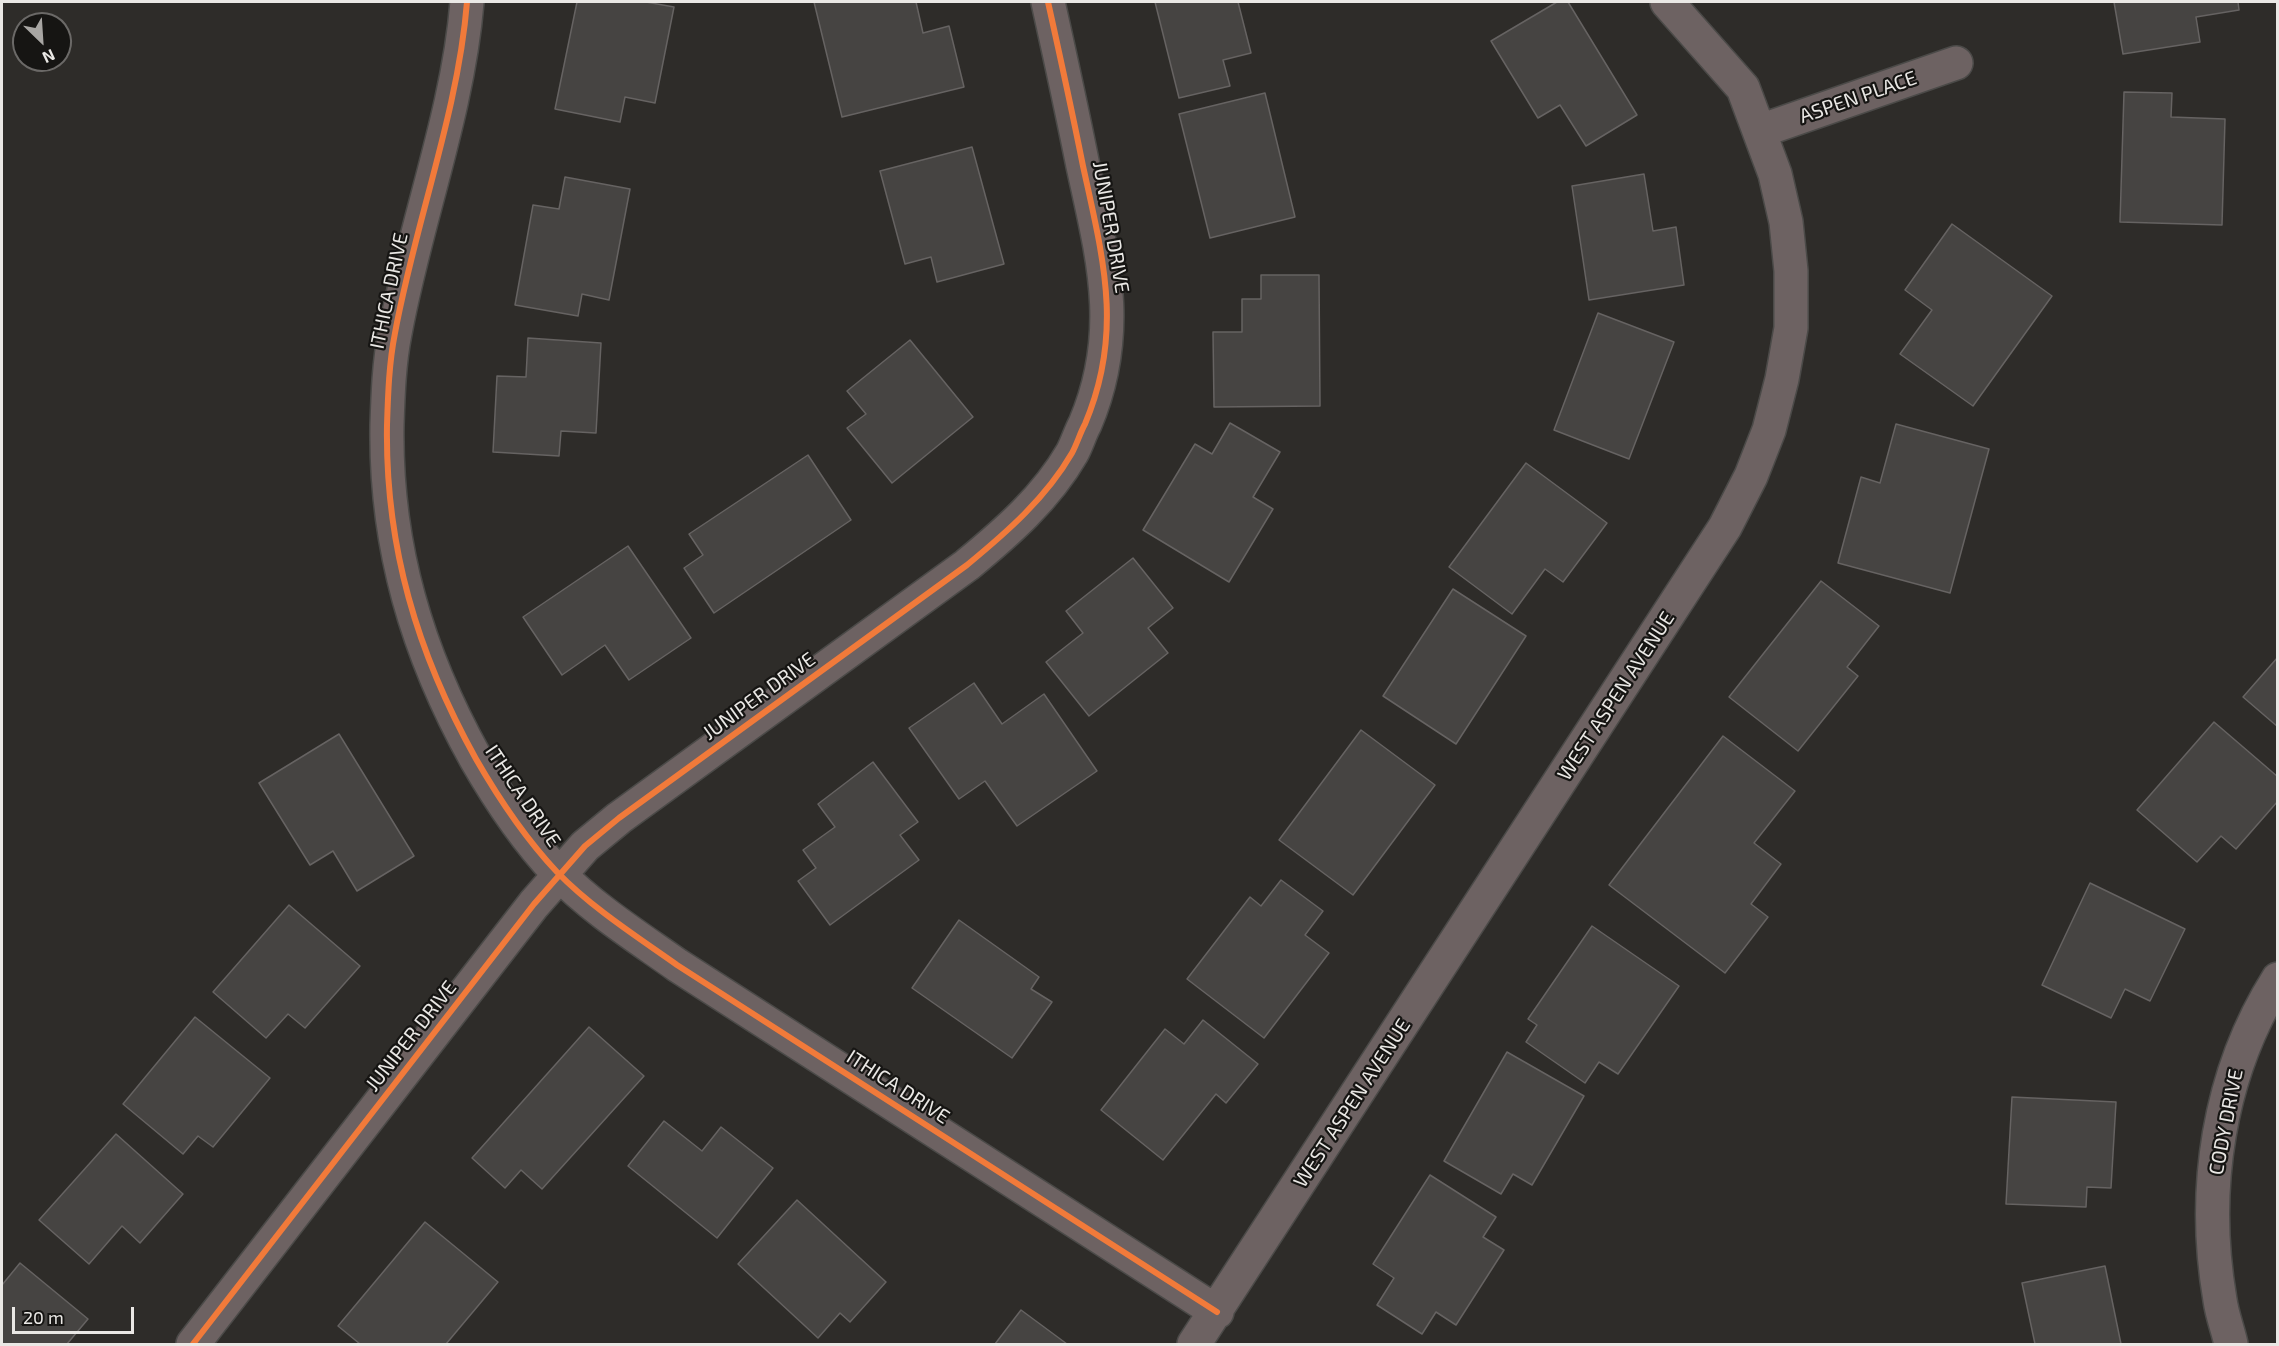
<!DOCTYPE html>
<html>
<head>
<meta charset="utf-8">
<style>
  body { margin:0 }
  #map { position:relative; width:2279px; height:1346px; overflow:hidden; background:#2e2c29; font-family:"Exo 2",sans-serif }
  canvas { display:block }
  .frame { position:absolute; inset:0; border:3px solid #eae8e5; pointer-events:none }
  .north { position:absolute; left:12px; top:12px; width:60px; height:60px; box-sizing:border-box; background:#161513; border:2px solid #6b6967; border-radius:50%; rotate:155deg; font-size:16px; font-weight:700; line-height:24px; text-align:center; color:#eae8e5 }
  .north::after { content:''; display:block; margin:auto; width:21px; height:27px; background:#a8a6a3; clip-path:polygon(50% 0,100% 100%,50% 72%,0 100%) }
  .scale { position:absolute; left:12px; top:1307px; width:122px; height:27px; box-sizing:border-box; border:3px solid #eae8e5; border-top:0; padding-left:8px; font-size:18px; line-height:21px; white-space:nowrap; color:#eae8e5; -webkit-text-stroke:4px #161513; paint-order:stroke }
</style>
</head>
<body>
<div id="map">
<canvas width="2279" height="1346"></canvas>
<div class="frame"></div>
<div class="north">N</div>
<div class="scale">20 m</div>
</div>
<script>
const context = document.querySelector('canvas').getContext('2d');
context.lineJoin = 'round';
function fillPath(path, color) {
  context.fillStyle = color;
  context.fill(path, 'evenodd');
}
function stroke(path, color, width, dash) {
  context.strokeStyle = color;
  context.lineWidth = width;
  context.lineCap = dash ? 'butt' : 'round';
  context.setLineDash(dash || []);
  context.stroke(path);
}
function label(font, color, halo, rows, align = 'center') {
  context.font = font + ' "Exo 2",sans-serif';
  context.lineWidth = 4.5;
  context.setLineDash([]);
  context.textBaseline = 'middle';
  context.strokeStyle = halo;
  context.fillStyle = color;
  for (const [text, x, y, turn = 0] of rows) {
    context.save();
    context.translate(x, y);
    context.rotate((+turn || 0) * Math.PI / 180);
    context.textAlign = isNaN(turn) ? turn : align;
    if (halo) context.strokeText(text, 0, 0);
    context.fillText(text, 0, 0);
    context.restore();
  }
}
const building = new Path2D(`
  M577 2H646L674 7 655 103 625 97 620 122 555 109Z
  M814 2H916L923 33 949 26 964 87 842 117Z
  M1155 2H1238L1251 53 1223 60 1230 86 1179 98Z
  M1557 2H1568L1637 115 1586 146 1560 105 1538 118 1491 41Z
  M2114 2H2238L2239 10 2196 17 2200 42 2123 54Z
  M2124 92 2172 93 2171 117 2225 119 2222 225 2120 222Z
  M1265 93 1295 217 1210 238 1179 114Z
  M972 147 1004 264 937 282 931 257 905 264 880 171Z
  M1644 174 1653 231 1676 227 1684 285 1589 300 1572 186Z
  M565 177 630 189 609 300 582 294 578 316 515 305 533 205 559 209Z
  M1952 224 2052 296 1973 406 1900 354 1932 310 1905 290Z
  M1261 275H1319L1320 406 1214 407 1213 332H1242V299H1261Z
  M1598 313 1674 342 1629 459 1554 430Z
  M528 338 601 343 596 433 561 431 559 456 493 452 497 376 526 377Z
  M910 340 973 417 892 483 847 428 866 414 847 391Z
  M1230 423 1280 452 1253 497 1273 509 1229 582 1143 530 1195 444 1212 454Z
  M1896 424 1989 449 1950 593 1838 563 1861 477 1880 483Z
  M808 455 851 520 714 613 684 568 703 555 689 534Z
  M1526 463 1607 523 1563 582 1545 569 1512 614 1449 567Z
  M628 546 691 638 629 680 605 645 562 675 523 617Z
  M1133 558 1173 608 1148 628 1168 653 1089 716 1046 662 1083 633 1066 611Z
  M1821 581 1879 626 1847 667 1858 676 1798 751 1729 697Z
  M1453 589 1526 636 1456 744 1383 696Z
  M2278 657V727L2243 697Z
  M974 683 1002 724 1044 694 1097 771 1017 826 985 781 959 799 909 728Z
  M2214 722 2278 777V801L2236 849 2221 836 2197 862 2137 810Z
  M1361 730 1435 785 1353 895 1279 840Z
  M339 734 414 856 357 891 333 851 310 865 259 783Z
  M1723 736 1795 791 1754 843 1781 864 1751 904 1768 917 1725 973 1609 885Z
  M873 762 918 822 900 835 919 860 830 925 798 881 816 868 803 850 835 827 818 804Z
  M1281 880 1323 911 1305 935 1329 953 1264 1038 1187 979 1250 897 1261 906Z
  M2090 883 2185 929 2150 1001 2125 989 2111 1018 2042 985Z
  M289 905 360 966 305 1028 288 1014 266 1038 213 992Z
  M959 920 1039 977 1031 989 1052 1002 1012 1058 912 988Z
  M1592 926 1679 986 1618 1074 1599 1062 1585 1083 1526 1042 1537 1025 1528 1019Z
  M195 1017 270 1078 213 1147 198 1136 183 1154 123 1104Z
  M1203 1020 1258 1064 1226 1103 1216 1094 1163 1160 1101 1110 1165 1029 1184 1044Z
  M589 1027 644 1076 542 1189 521 1170 505 1188 472 1158Z
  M1507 1052 1584 1096 1532 1185 1513 1174 1501 1194 1444 1161Z
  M2012 1097 2116 1102 2111 1188 2087 1187 2086 1207 2006 1204Z
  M664 1121 702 1151 721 1127 773 1168 717 1238 628 1166Z
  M116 1134 183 1194 140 1243 122 1226 89 1264 39 1220Z
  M1430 1175 1496 1217 1483 1237 1504 1250 1456 1325 1436 1312 1422 1334 1377 1305 1394 1278 1373 1264Z
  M797 1200 886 1282 850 1322 840 1313 818 1338 738 1264Z
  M425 1222 498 1282 446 1344H360L338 1326Z
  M20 1263 88 1319 67 1344H2V1285Z
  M2105 1266 2121 1344H2035L2022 1283Z
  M1021 1310 1067 1344H995Z`);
const street = new Path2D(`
  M467 2C458 113 415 223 395 333 389 363 388 394 387 425 385 546 417 653 476 759 499 799 525 838 557 872 592 908 636 936 677 965L1217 1312
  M1760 131 1956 63
  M193 1344 534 904 585 846 619 818 967 565C1007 532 1046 498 1072 453 1077 444 1080 433 1085 424 1124 332 1103 258 1083 166 1072 111 1060 56 1048 2
  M1194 1344 1725 527 1751 476 1769 430 1782 379 1791 328V271L1786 222 1775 174 1743 88 1667 2
  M2231 1344C2228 1330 2222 1315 2220 1300 2201 1190 2218 1074 2278 979`);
const cycleway = new Path2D(`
  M467 2C458 113 415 223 395 333 389 363 388 394 387 425 385 546 417 653 476 759 499 799 525 838 557 872 592 908 636 936 677 965L1217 1312
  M193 1344 534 904 585 846 619 818 967 565C1007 532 1046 498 1072 453 1077 444 1080 433 1085 424 1124 332 1103 258 1083 166 1072 111 1060 56 1048 2`);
const streetNames = [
  ["ASPEN PLACE",1858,97,-19],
  ["JUNIPER DRIVE",1111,227,80],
  ["ITHICA DRIVE",389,291,-78],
  ["JUNIPER DRIVE",759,696,-36],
  ["WEST ASPEN AVENUE",1616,696,-57],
  ["ITHICA DRIVE",523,796,56],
  ["JUNIPER DRIVE",411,1036,-52],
  ["ITHICA DRIVE",898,1087,33],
  ["WEST ASPEN AVENUE",1352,1103,-57],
  ["CODY DRIVE",2226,1122,-79]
];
fillPath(building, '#464442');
stroke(building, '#666362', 1.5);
stroke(street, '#4b4a48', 36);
stroke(street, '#6d6262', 33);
stroke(cycleway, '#f17a3a', 6);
label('20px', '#eae8e5', '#161513', streetNames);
</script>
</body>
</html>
